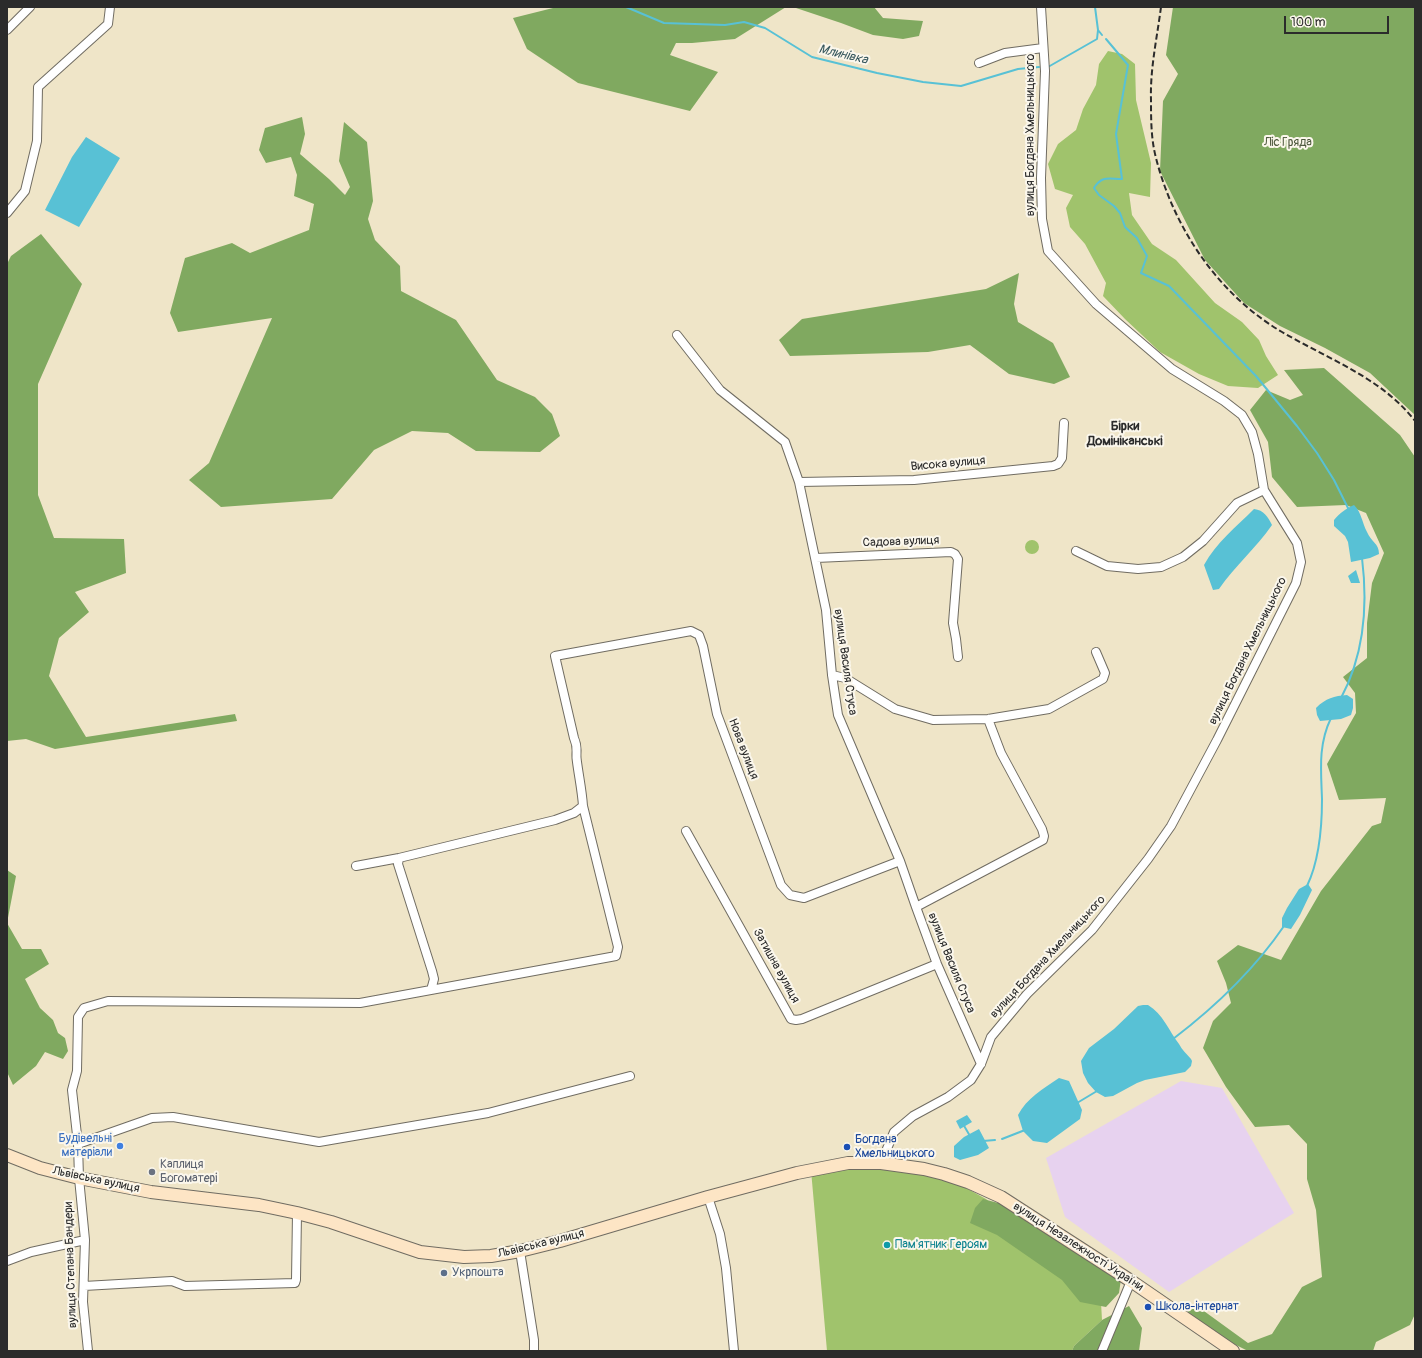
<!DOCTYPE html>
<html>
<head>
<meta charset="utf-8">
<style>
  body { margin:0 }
  #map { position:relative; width:1422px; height:1358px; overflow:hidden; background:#efe5c8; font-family:Pangolin,sans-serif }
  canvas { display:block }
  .frame { position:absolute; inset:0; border:8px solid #2b2b2b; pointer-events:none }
  .scale { position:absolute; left:1284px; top:16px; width:105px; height:18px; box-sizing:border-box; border:2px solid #2b2b2b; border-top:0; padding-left:5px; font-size:12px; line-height:14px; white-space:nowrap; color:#2b2b2b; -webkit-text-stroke:3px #fbf7ec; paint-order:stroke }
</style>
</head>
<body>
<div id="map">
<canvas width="1422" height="1358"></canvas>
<div class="frame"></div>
<div class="scale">100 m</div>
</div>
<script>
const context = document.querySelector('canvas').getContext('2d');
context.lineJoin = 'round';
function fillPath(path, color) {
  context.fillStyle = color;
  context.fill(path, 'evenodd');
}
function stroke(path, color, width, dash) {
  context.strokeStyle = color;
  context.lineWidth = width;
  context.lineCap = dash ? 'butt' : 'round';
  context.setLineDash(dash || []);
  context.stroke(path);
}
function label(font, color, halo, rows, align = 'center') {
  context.font = font + ' Pangolin,sans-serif';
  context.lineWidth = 4;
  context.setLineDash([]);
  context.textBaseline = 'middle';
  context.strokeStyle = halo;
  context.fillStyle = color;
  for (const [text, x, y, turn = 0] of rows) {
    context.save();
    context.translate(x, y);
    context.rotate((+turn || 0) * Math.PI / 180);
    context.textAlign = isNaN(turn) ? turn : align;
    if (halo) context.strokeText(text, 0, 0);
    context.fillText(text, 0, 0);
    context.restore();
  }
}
const built = new Path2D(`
  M1181 1081 1222 1088 1294 1213 1169 1292 1065 1217 1046 1158Z`);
const green = new Path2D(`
  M1108 51 1122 54 1135 64 1136 100 1151 163 1150 197 1129 193 1132 215 1152 244 1176 260 1215 303 1242 322 1259 340 1266 356 1278 375 1258 388 1228 386 1199 374 1160 352 1125 319 1103 296 1106 283 1085 244 1070 227 1066 208 1073 195 1055 189 1048 164 1058 144 1076 130 1083 109 1096 85 1099 64Z
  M1025 547a7 7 0 1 1 14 0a7 7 0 1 1-14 0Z
  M848 1163 937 1172 986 1199 1101 1302 1102 1320 1074 1346 1072 1351H827L811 1170Z`);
const forest = new Path2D(`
  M557 7H786L735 39 692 43H676L670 55 718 72 690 111 578 83 527 49 513 18Z
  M793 7H874L883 18 923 21 919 36 903 39 873 35 841 23Z
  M1173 7H1415V415L1370 373 1325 348 1280 326 1244 303 1205 260 1160 171 1163 101 1178 74 1166 55Z
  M302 117 305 134 300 154 329 179 345 195 350 187 339 161 344 122 367 142 373 201 368 219 375 240 400 266 401 291 456 320 497 380 535 397 552 414 560 436 540 452 476 451 448 433 412 431 374 450 332 499 221 507 189 480 209 463 272 318 178 332 170 313 185 258 232 243 250 253 309 230 314 204 294 196 297 175 291 157 266 163 259 150 265 128Z
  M41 234 82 284 38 384V495L54 538 124 539 126 573 75 592 89 612 59 638 49 676 86 737 235 714 237 721 55 749 26 739 7 741V264L11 256Z
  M1019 273 1014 304 1018 322 1053 343 1070 377 1054 384 1009 374 970 345 928 352 790 356 779 340 802 319 986 289Z
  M1324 368 1400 435 1415 457V1314L1410 1325 1376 1342 1373 1351H1248L1224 1339 1195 1322 1187 1312 1197 1306 1248 1343 1272 1334 1302 1287 1322 1277 1316 1210 1307 1179V1144L1289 1125 1255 1127 1226 1087 1203 1048 1213 1021 1231 1003 1226 983 1217 961 1238 945 1281 960 1321 891 1372 826 1381 823 1386 798 1339 800 1327 764 1356 713 1355 693 1343 677 1367 658V623L1372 583 1384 553 1366 513 1346 505 1297 507 1272 477 1268 442 1250 410 1266 390 1290 400 1303 395 1284 370Z
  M7 870 16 876 7 923 22 949H41L49 964 25 979 40 1008 53 1020 58 1033 65 1038 68 1051 63 1059 45 1052 36 1066 13 1085 7 1072Z
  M983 1199 1002 1204 1121 1279 1119 1293 1106 1307 1080 1302 1062 1280 997 1235 970 1223 975 1208Z
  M1129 1306 1142 1328 1139 1351H1072L1074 1346 1102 1320Z`);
const water = new Path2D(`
  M86 137 120 158 79 227 45 210 72 157Z
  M1354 505C1362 513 1362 523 1367 532 1371 542 1379 543 1379 554L1370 558 1351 562 1348 542 1345 536 1334 526V520C1340 513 1345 509 1354 505Z
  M1254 509C1264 510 1268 517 1272 525 1256 548 1235 566 1219 589L1213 590 1204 565C1216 543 1236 527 1254 509Z
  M1356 570 1360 583H1351L1348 576Z
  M1347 695 1353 699V708L1351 715 1341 719 1320 721 1317 715 1316 708C1326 698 1334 696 1347 695Z
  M1308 884 1312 890 1300 915 1291 929 1282 927V918L1287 908 1299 889Z
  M1143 1005H1148C1163 1014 1169 1031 1179 1044 1182 1050 1187 1054 1191 1059L1192 1061 1191 1066 1185 1072 1145 1080 1137 1083 1113 1096 1105 1097 1096 1092 1088 1083 1083 1073 1081 1061 1089 1048 1114 1029 1138 1006Z
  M1059 1078 1069 1081 1082 1110 1080 1119 1047 1143 1033 1141 1023 1131 1018 1115C1027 1098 1043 1089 1059 1078Z
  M967 1115 972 1122 960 1129 956 1121Z
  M979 1129 989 1148 978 1155 960 1160 954 1157V1146L964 1137Z`);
const stream = new Path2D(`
  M626 7 664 23 725 25 744 22 765 28 812 57 877 73 923 82 961 86 1018 69 1039 67
  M1098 30 1102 35
  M1106 39 1128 65 1116 134 1122 179C1109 179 1102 175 1094 188L1099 195 1114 206 1120 213 1125 227 1137 238 1147 256 1141 273 1169 286 1256 376 1297 426 1317 453 1334 480 1349 510
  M1048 67 1097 39 1098 30 1095 7
  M1341 698C1364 655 1368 606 1362 558
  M1307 886C1320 859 1322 827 1322 799 1321 770 1318 745 1331 718
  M1173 1039C1215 1007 1254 970 1284 926
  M1077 1103 1097 1091
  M963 1124 970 1136
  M1002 1139 1025 1130
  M983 1141 995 1140`);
const street = new Path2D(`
  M7 30 30 7
  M979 63 1005 53 1043 48
  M7 213 25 191 37 141 38 87 108 24 110 7
  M677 335 720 390 785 442 799 482 826 610 832 675 838 715 900 861 916 907 937 964 981 1064
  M799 482 914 480 1053 466 1058 464 1062 458 1064 423
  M1076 551 1107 566 1138 569 1161 567 1183 557 1203 541 1237 503 1264 490
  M816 558 951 552 955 554 958 559 953 623 956 639 958 657
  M832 675 845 678 895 709 933 720 988 719 1049 709 1103 679 1105 673 1096 652
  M686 831 791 1019 796 1020 802 1019 937 964
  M399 858 398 864 432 971 434 979 431 990
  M356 866 399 858 555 820 574 813 583 806
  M916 907 1043 840 1044 836 1042 829 1001 753 988 719
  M78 1144 152 1118 173 1117 319 1142 488 1113 630 1076
  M881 1163 894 1132 913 1116 948 1097 971 1080 981 1064 991 1037 1027 994 1092 930 1148 859 1171 826 1217 740 1296 583 1301 562 1297 543 1264 490 1258 454 1252 432 1242 415 1224 401 1172 369 1096 304 1048 251 1042 219 1041 178 1045 71 1041 7
  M708 1197 720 1234 726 1268 734 1351
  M520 1251 534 1340V1351
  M7 1261 31 1252 85 1240
  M84 1286 172 1281 185 1286 295 1283 296 1280 297 1213
  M88 1351 83 1302 85 1240 79 1178 78 1144 72 1090 77 1071 78 1017 84 1008 108 1001 360 1003 616 956 618 947 583 806C582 791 579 777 577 762 575 752 579 749 574 738L555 656 691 631 699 635 703 646 717 714 781 885 790 895 804 898 900 861
  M1102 1351 1131 1281`);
const secondary = new Path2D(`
  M7 1155 40 1168 79 1178 151 1192 259 1205 297 1213 331 1222 420 1252 464 1257 491 1256 520 1251 560 1241 708 1197 797 1173 848 1163H881L924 1169 944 1174 968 1182 1001 1197 1131 1281 1233 1351`);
const rail = new Path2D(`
  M1161 7C1157 38 1150 69 1151 100 1151 119 1151 139 1156 158 1174 229 1219 295 1282 332 1328 359 1382 378 1415 421`);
const markers = [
  [120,1146,4,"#3f7fe0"],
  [847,1147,4,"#1a4fb4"],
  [152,1172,4,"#6b7280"],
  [887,1245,4,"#0f9aa8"],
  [444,1273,4,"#5c6f8a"],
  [1148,1307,4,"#1a4fb4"]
];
const streetNames = [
  ["вулиця Богдана Хмельницького",1031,135,-90],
  ["Висока вулиця",948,464,-5],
  ["Садова вулиця",901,542,-2],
  ["вулиця Богдана Хмельницького",1248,651,-64],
  ["вулиця Василя Стуса",845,662,82],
  ["Нова вулиця",743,749,69],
  ["вулиця Богдана Хмельницького",1048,957,-47],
  ["вулиця Василя Стуса",951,963,68],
  ["Затишна вулиця",776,966,61],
  ["Львівська вулиця",96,1180,12],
  ["Львівська вулиця",541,1244,-14],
  ["вулиця Незалежності України",1078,1247,33],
  ["вулиця Степана Бандери",71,1265,-92]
];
const parkNames = [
  ["Ліс Гряда",1288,143]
];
const shopNames = [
  ["Будівельні",112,1139],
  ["матеріали",112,1153]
];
const transitNames = [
  ["Богдана",855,1140],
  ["Хмельницького",855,1154],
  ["Школа-інтернат",1156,1307]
];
const worshipNames = [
  ["Каплиця",160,1165],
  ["Богоматері",160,1179]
];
const cultureNames = [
  ["Пам'ятник Героям",895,1245]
];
const serviceNames = [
  ["Укрпошта",452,1273]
];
const waterNames = [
  ["Млинівка",843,55,13]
];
const neighbourhoodNames = [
  ["Бірки",1125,427],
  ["Домініканські",1125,442]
];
fillPath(built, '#e7d2ef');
fillPath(green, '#a0c36c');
fillPath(forest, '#80a960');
fillPath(water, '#58c1d5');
stroke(stream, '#58c1d5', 2);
stroke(street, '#706c62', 10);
stroke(secondary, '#706c62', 14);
stroke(street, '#fff', 8);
stroke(secondary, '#fde5c5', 12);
stroke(rail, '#2b2b2b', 2, [6, 3]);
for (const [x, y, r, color] of markers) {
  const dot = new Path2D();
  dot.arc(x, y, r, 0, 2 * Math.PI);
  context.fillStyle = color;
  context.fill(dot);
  stroke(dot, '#fbf7ec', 1.5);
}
label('12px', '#2b2b2b', '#fbf7ec', streetNames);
label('12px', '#4e593e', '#fbf7ec', parkNames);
label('12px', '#366cbe', '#fbf7ec', shopNames, 'right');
label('12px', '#164399', '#fbf7ec', transitNames, 'left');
label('12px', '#5b616d', '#fbf7ec', worshipNames, 'left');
label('12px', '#0d838f', '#fbf7ec', cultureNames, 'left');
label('12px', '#4e5e75', '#fbf7ec', serviceNames, 'left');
label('italic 13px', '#38585e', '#fbf7ec', waterNames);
label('bold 13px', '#2b2b2b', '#fbf7ec', neighbourhoodNames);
</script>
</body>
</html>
